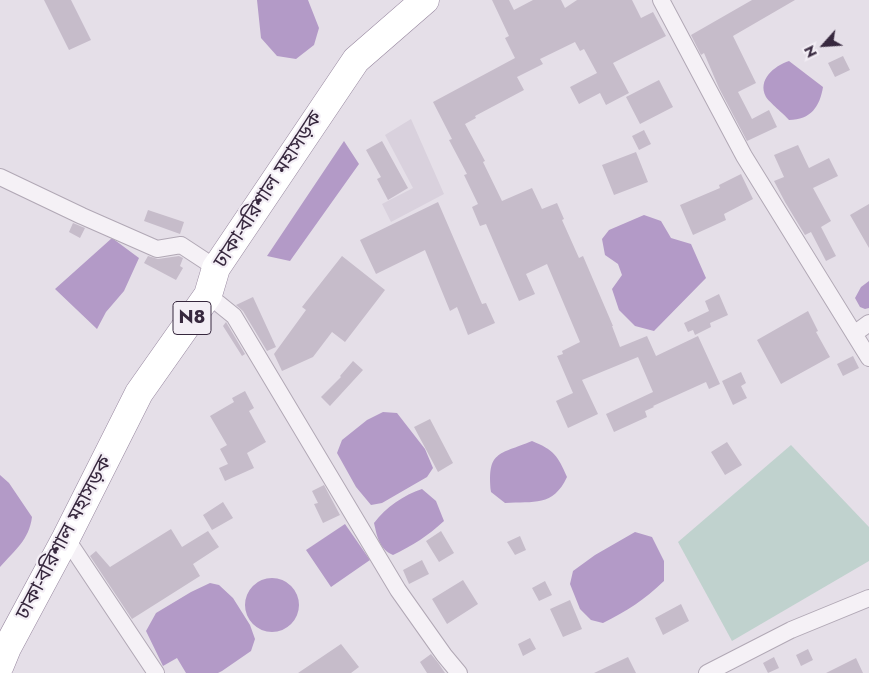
<!DOCTYPE html>
<html>
<head>
<meta charset="utf-8">
<style>
  body { margin:0 }
  #map { position:relative; width:869px; height:673px; overflow:hidden; background:#e5dfe8; font-family:Jost,sans-serif }
  canvas { display:block }
  .north { position:absolute; left:799px; top:20px; width:50px; height:50px; -webkit-text-stroke:4px #f3eef5; paint-order:stroke; rotate:244deg; font-size:14px; font-weight:700; line-height:20px; text-align:center; color:#37283e }
  .north::after { content:''; display:block; margin:auto; width:18px; height:22px; background:#37283e; clip-path:polygon(50% 0,100% 100%,50% 72%,0 100%) }
</style>
</head>
<body>
<div id="map">
<canvas width="869" height="673"></canvas>
<div class="north">N</div>
</div>
<script>
const context = document.querySelector('canvas').getContext('2d');
context.lineJoin = 'round';
function fillPath(path, color) {
  context.fillStyle = color;
  context.fill(path, 'evenodd');
}
function stroke(path, color, width, dash) {
  context.strokeStyle = color;
  context.lineWidth = width;
  context.lineCap = dash ? 'butt' : 'round';
  context.setLineDash(dash || []);
  context.stroke(path);
}
function label(font, color, halo, rows, align = 'center') {
  context.font = font + ' Jost,"Noto Sans Bengali",sans-serif';
  context.lineWidth = 4.5;
  context.setLineDash([]);
  context.textBaseline = 'middle';
  context.strokeStyle = halo;
  context.fillStyle = color;
  for (const [text, x, y, turn = 0] of rows) {
    context.save();
    context.translate(x, y);
    context.rotate((+turn || 0) * Math.PI / 180);
    context.textAlign = isNaN(turn) ? turn : align;
    if (halo) context.strokeText(text, 0, 0);
    context.fillText(text, 0, 0);
    context.restore();
  }
}
const built = new Path2D(`
  M411 119 444 194 391 222 382 204 413 188 385 135Z`);
const green = new Path2D(`
  M791 445 869 527V561L732 641 678 542Z`);
const water = new Path2D(`
  M257 0H308L319 28 314 45 296 59 277 56 261 38Z
  M789 61 823 87C820 106 811 120 789 120 784 114 769 102 766 97 757 80 774 66 789 61Z
  M344 141 359 164 290 261 267 256Z
  M644 215 661 221 671 238 691 244 706 278 654 331 635 326 619 310 612 289 622 275 618 264 605 255 602 239 609 230Z
  M112 238 139 258 124 291 106 312 97 329 55 289Z
  M869 281V308L865 309 860 307 855 298 861 287Z
  M383 412 397 413 425 449 433 468 427 477 382 503 371 505 356 487 337 453 342 440 367 420Z
  M532 441C554 450 558 456 567 477 553 507 534 501 505 503L491 492C487 451 498 455 532 441Z
  M0 475 9 483 32 517C29 540 15 550 0 567Z
  M422 489 436 501 444 521C429 535 412 546 393 555 379 549 377 536 374 523 386 507 404 495 422 489Z
  M345 524 370 560 331 587 306 550Z
  M635 532 652 537 664 561V581C644 600 627 611 603 623L591 620 580 609 570 584 573 571 595 555Z
  M245 605a27 27 0 1 1 54 0a27 27 0 1 1-54 0Z
  M210 583 219 585 233 598 250 625 255 639 251 651 222 671 218 673H186L177 658 163 666 146 631 156 613 191 592Z`);
const building = new Path2D(`
  M44 0H71L91 40 69 50Z
  M492 0H509L514 10 533 0H561L565 8 577 0H632L641 18 653 12 666 36 613 63 629 93 606 105 600 93 579 104 570 87 597 73 584 49 580 51 575 42 540 59 543 64 517 77 524 90 475 116 476 118 465 124 485 161 483 162 502 201 532 188 542 209 557 203 564 219 562 220 579 258 583 256 613 326H612L620 347 647 336 656 356 698 336 720 384 709 389 706 382 653 406 654 407 645 411 647 417 614 432 606 414 653 392 638 357 582 380 598 414 568 428 556 401 573 393 557 356 563 354 562 351 580 342 547 264 526 274 535 294 519 301 486 224 480 226 472 207 478 204 464 175 467 174 449 140 452 139 433 102 515 58 505 38 509 36Z
  M752 0H795L733 36 756 83 738 92 752 119 769 110 777 127 747 141 719 88 704 53 701 55 691 35Z
  M843 56 850 70 835 77 828 63Z
  M659 80 673 107 640 124 626 97Z
  M644 130 651 144 639 150 632 136Z
  M382 141 408 188 388 200 377 179 381 177 366 150Z
  M798 145 809 168 829 158 838 176 813 188 831 221 821 227 836 256 826 261 811 232 805 235 785 202 774 181 784 177 774 155Z
  M636 152 648 182 614 195 602 165Z
  M741 174 753 199 724 214 726 220 693 235 680 205 720 188 719 185Z
  M438 202 482 304 486 303 495 323 468 335 457 307 450 311 425 250 376 274 360 240Z
  M869 204V248L850 215Z
  M148 210 184 222 180 234 144 221Z
  M73 223 85 228 80 238 69 232Z
  M148 256 158 259 179 256 183 258 180 266 183 268 176 280 144 263Z
  M342 256 385 290 345 342 332 332 313 357 282 371 274 354 306 310 302 307Z
  M719 294 728 315 710 323 711 327 695 335 693 330 688 332 684 323 709 311 705 301Z
  M253 297 276 347 267 351 243 311 236 305Z
  M808 311 818 331 816 332 830 357 781 384 757 340Z
  M226 322 245 354 242 356 223 326Z
  M853 356 859 368 843 376 837 364Z
  M353 361 363 370 330 406 321 397 341 377 340 376Z
  M741 372 746 383 741 386 747 398 733 405 722 381Z
  M245 391 254 408 249 411 266 442 247 453 254 468 225 481 219 468 228 464 220 449 227 445 210 416 234 402 232 398Z
  M430 419 453 463 438 472 414 427Z
  M727 442 742 465 725 475 711 452Z
  M324 485 340 515 323 523 314 504 318 503 312 491Z
  M223 502 233 518 212 530 203 515Z
  M171 529 182 547 208 531 219 547 193 564 200 576 132 619 90 556 96 551 110 567Z
  M441 531 454 553 439 562 426 541Z
  M520 536 526 550 515 555 507 542Z
  M422 560 429 574 409 584 403 570Z
  M463 580 478 604 447 624 432 599Z
  M545 581 552 595 539 601 532 588Z
  M570 600 582 629 563 637 550 609Z
  M681 604 689 621 663 635 655 618Z
  M530 638 536 649 523 656 518 644Z
  M341 644 359 667 351 673H298Z
  M808 649 813 660 801 666 796 655Z
  M431 654 439 664 445 673H427L420 662Z
  M628 657 636 673H594Z
  M774 657 779 668 768 673 763 663Z
  M856 658 863 673H826Z`);
const street = new Path2D(`
  M661 0 744 156 869 358
  M0 177 82 216 157 249 181 245 216 268
  M208 295 234 316 398 590 444 655 459 673
  M854 334 869 323
  M66 538 156 673
  M707 673 791 630 869 598`);
const highway = new Path2D(`
  M0 665 7 648 66 538 139 393 208 295 216 268 356 60 425 0`);
const shields = [
  [192,318,38]
];
const shieldNames = [
  ["N8",192,318]
];
const streetNames = [
  ["ঢাকা-বরিশাল মহাসড়ক",269,190,-57],
  ["ঢাকা-বরিশাল মহাসড়ক",65,538,-62]
];
fillPath(built, '#d9d1dd');
fillPath(green, '#c0d2ce');
fillPath(water, '#b39ac7');
fillPath(building, '#c6bcca');
stroke(street, '#b1a8b5', 18);
stroke(highway, '#96869e', 29);
stroke(street, '#f5f1f6', 16);
stroke(highway, '#fff', 28);
for (const [x, y, w] of shields) {
  const box = new Path2D();
  box.roundRect(x - w / 2, y - 16.5, w, 33, 4);
  context.fillStyle = '#f3eef5';
  context.fill(box);
  stroke(box, '#37283e', 1);
}
label('bold 19px', '#37283e', null, shieldNames);
label('20px', '#37283e', '#f3eef5', streetNames);
</script>
</body>
</html>
